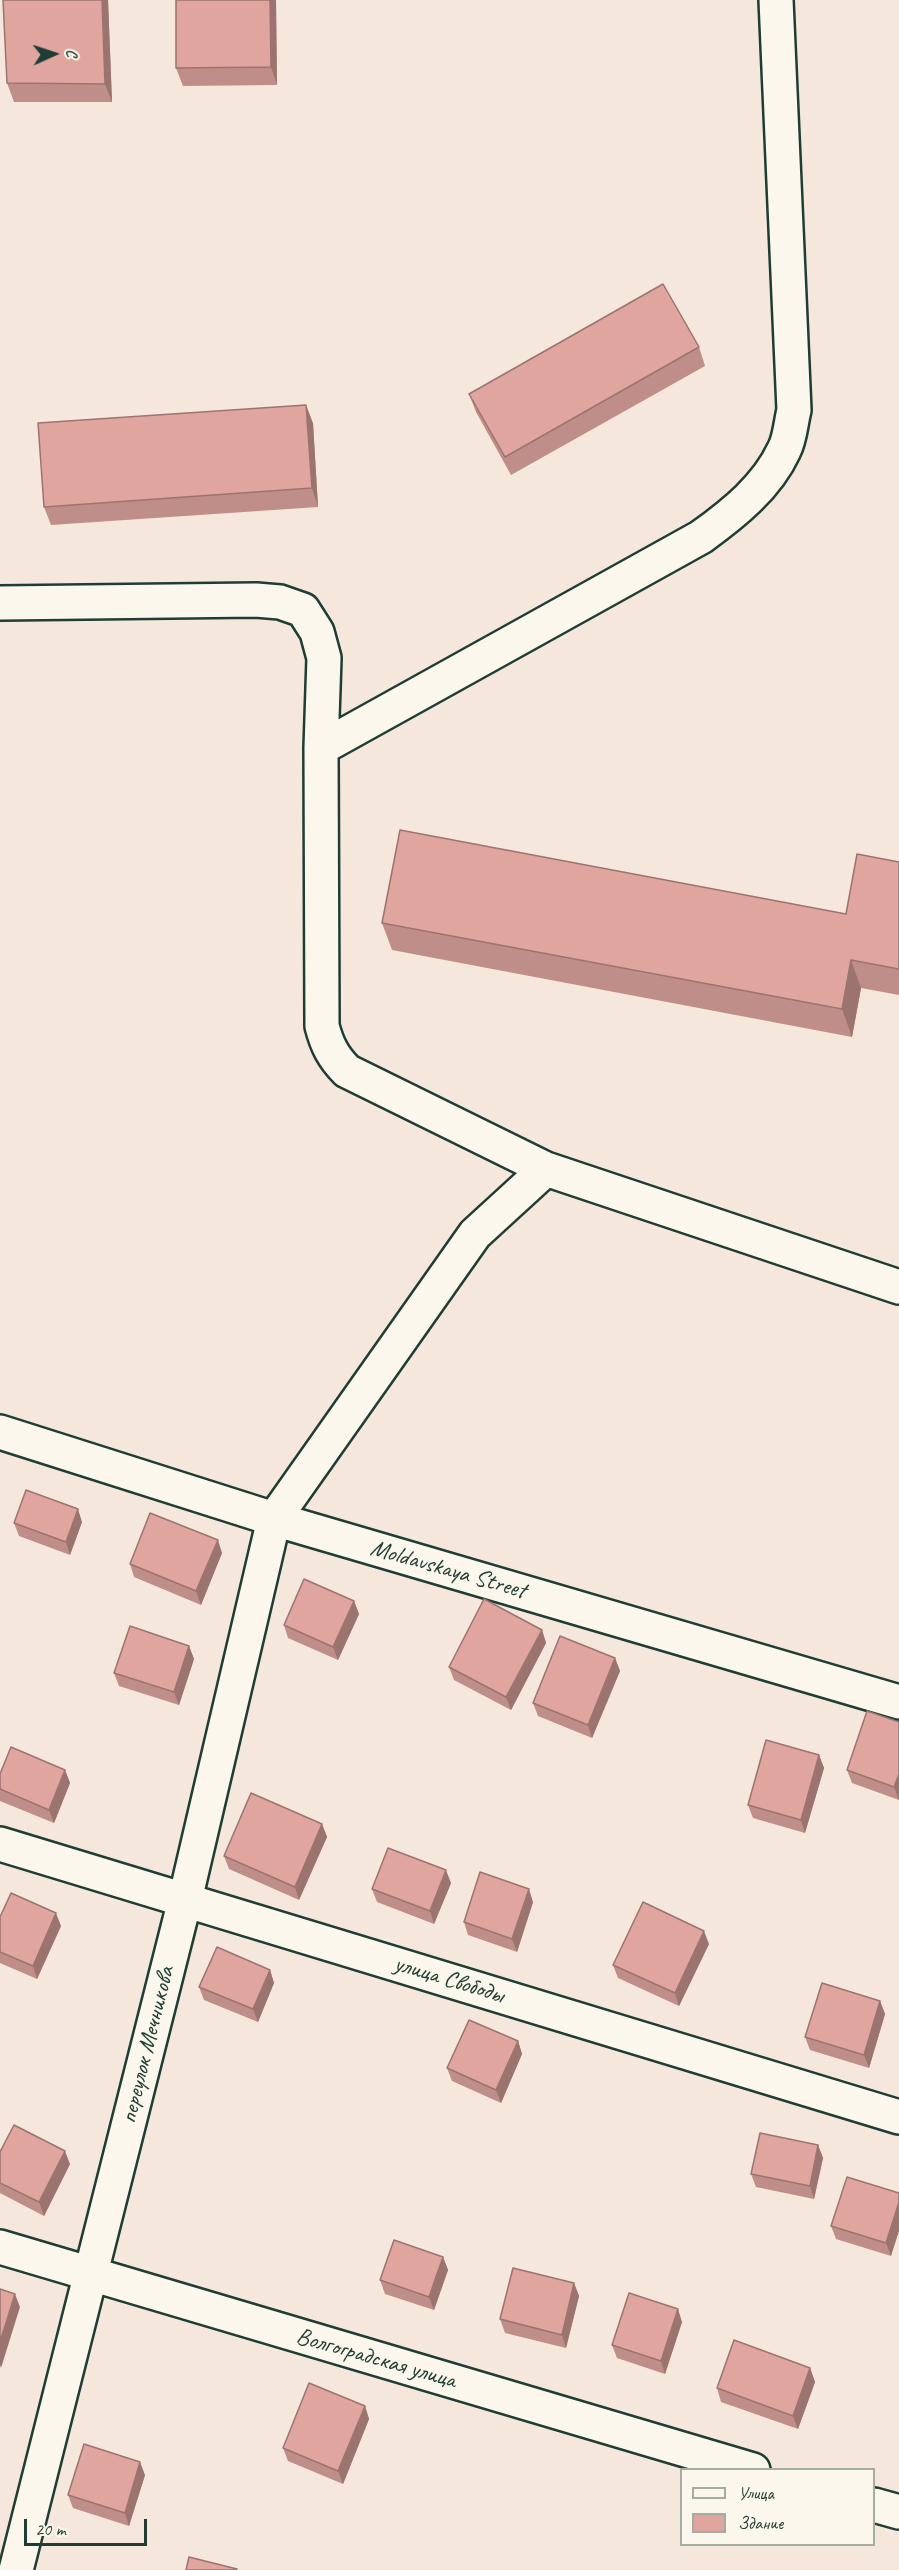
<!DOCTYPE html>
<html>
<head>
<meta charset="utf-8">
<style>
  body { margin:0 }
  #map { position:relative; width:899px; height:2570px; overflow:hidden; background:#f5e7dc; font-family:Caveat,sans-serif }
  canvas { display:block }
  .legend { position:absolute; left:680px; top:2468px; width:195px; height:78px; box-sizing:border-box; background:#fbf7ec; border:2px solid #a3ada2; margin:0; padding:8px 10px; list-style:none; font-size:18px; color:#1f3d34 }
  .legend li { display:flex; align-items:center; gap:12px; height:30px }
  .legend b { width:30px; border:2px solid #a3ada2 }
  .north { position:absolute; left:24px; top:24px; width:60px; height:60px; -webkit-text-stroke:4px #fbf7ec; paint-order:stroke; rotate:87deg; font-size:16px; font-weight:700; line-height:24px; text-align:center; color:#1f3d34 }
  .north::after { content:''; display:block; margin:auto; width:21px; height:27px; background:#1f3d34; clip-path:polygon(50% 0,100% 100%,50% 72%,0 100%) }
  .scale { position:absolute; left:24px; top:2519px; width:123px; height:27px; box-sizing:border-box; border:3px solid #1f3d34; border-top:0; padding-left:8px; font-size:18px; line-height:21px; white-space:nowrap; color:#1f3d34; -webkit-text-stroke:4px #fbf7ec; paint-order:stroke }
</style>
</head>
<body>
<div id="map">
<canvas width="899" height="2570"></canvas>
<ul class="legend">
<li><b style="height:8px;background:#fbf7ec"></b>Улица</li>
<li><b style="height:16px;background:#dfa59e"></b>Здание</li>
</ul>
<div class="north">С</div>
<div class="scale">20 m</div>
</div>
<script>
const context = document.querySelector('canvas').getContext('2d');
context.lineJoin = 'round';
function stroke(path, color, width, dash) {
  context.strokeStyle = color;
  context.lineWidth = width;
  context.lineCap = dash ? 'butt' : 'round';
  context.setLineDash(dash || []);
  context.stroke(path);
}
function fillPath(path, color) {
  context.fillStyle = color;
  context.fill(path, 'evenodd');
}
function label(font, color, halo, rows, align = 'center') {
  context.font = font + ' Caveat,sans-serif';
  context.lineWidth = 6;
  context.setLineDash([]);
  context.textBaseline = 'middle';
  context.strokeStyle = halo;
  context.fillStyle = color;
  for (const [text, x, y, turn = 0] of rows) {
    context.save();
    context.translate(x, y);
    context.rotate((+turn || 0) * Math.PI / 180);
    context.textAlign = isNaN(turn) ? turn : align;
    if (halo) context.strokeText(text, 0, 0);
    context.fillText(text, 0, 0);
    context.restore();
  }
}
const minor = new Path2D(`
  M0 603 256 600 280 602 303 610 317 632 324 658 321 748
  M546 1169 347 1071C333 1057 327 1045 322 1026L321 748 701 537C733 514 767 487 784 450 790 439 791 422 794 410L776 0
  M0 1432 274 1519 899 1702
  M0 1844 899 2117
  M0 2247 753 2470
  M874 2505 899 2512
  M16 2570 185 1900 274 1519 475 1234 546 1169 899 1287`);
const wall = new Path2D(`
  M3 0H108L112 102H14L7 83Z
  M276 0 277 85 183 86 176 68Z
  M699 347 705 366 511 475 476 412 469 394Z
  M313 423 318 507 51 525 44 507Z
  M899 862V995L861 988 852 1037 392 950 382 923 846 914Z
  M82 1522 70 1555 19 1536 14 1523Z
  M222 1553 201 1605 134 1577 130 1564Z
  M354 1601 359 1614 338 1660 288 1638 284 1625Z
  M542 1630 546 1643 511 1710 454 1680 449 1667Z
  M189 1646 194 1659 179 1705 119 1686 114 1673Z
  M615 1658 620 1671 592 1738 538 1716 533 1703Z
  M899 1722V1800L852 1783 847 1770Z
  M819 1755 824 1768 805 1833 753 1818 748 1805Z
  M65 1770 70 1783 54 1823 0 1801V1774Z
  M322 1824 327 1837 299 1900 229 1869 224 1856Z
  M451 1883 434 1924 377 1902 372 1889Z
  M533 1902 517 1952 468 1935 464 1922Z
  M0 1917 61 1926 37 1979 0 1963Z
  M709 1944 679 2006 618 1978 613 1965Z
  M270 1970 274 1983 258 2022 204 2000 199 1987Z
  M880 2001 885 2014 869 2068 810 2050 805 2037Z
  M518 2041 522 2054 501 2103 452 2081 447 2068Z
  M818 2145 823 2158 814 2199 756 2187 751 2174Z
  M0 2152 70 2164 44 2216 0 2193Z
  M899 2193 891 2256 836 2239 831 2226Z
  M443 2257 448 2270 434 2310 385 2294 380 2280Z
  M574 2283 579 2296 566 2348 505 2333 500 2319Z
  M682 2322 665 2374 617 2358 612 2345Z
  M810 2368 815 2382 798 2429 721 2402 717 2388Z
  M365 2406 369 2419 343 2484 288 2461 283 2448Z
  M145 2475 129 2526 73 2508 68 2495Z`);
const shadedWall = new Path2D(`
  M102 0H108L112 102 105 84Z
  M270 0H276L277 85 271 67Z
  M306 405 313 423 318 507 312 488Z
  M851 960 861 988 852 1037 842 1009Z
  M78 1509 82 1522 70 1555 66 1542Z
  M218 1540 222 1553 201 1605 196 1591Z
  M354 1601 359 1614 338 1660 333 1647Z
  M542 1630 546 1643 511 1710 506 1697Z
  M189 1646 194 1659 179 1705 174 1692Z
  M615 1658 620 1671 592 1738 588 1725Z
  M819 1755 824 1768 805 1833 801 1820Z
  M65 1770 70 1783 54 1823 49 1810Z
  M899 1774V1800L894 1787Z
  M322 1824 327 1837 299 1900 295 1887Z
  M446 1870 451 1883 434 1924 430 1911Z
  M529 1889 533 1902 517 1952 512 1939Z
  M56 1913 61 1926 37 1979 33 1966Z
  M704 1931 709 1944 679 2006 675 1993Z
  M270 1970 274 1983 258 2022 253 2009Z
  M880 2001 885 2014 869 2068 864 2055Z
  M518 2041 522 2054 501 2103 496 2090Z
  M818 2145 823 2158 814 2199 810 2186Z
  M65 2151 70 2164 44 2216 39 2202Z
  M899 2202V2231L891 2256 886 2243Z
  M443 2257 448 2270 434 2310 429 2297Z
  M574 2283 579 2296 566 2348 562 2335Z
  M15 2294 20 2307 1 2368 0 2365V2342Z
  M678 2309 682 2322 665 2374 661 2361Z
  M810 2368 815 2382 798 2429 793 2416Z
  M365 2406 369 2419 343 2484 338 2471Z
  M140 2462 145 2475 129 2526 125 2513Z`);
const building = new Path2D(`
  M3 0H102L105 84 7 83Z
  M176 0H270L271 67 176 68Z
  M663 284 699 347 505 457 469 394Z
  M306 405 312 488 44 507 38 423Z
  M400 830 846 914 857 854 899 862V969L851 960 842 1009 382 923Z
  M26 1490 78 1509 66 1542 14 1523Z
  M150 1513 218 1540 196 1591 130 1564Z
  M304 1579 354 1601 333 1647 284 1625Z
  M484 1599 542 1630 506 1697 449 1667Z
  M130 1626 189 1646 174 1692 114 1673Z
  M560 1636 615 1658 588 1725 533 1703Z
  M867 1711 899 1722V1774L894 1787 847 1770Z
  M766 1740 819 1755 801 1820 748 1805Z
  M11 1747 65 1770 49 1810 0 1789V1774Z
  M251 1793 322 1824 295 1887 224 1856Z
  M388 1848 446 1870 430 1911 372 1889Z
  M480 1872 529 1889 512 1939 464 1922Z
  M11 1893 56 1913 33 1966 0 1952V1917Z
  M643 1902 704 1931 675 1993 613 1965Z
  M217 1947 270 1970 253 2009 199 1987Z
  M822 1983 880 2001 864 2055 805 2037Z
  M469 2020 518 2041 496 2090 447 2068Z
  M14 2125 65 2151 39 2202 0 2183V2152Z
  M760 2133 818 2145 810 2186 751 2174Z
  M847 2177 899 2193V2202L886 2243 831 2226Z
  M394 2240 443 2257 429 2297 380 2280Z
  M513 2268 574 2283 562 2335 500 2319Z
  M0 2289 15 2294 0 2342Z
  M629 2293 678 2309 661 2361 612 2345Z
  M734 2340 810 2368 793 2416 717 2388Z
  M309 2383 365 2406 338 2471 283 2448Z
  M84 2444 140 2462 125 2513 68 2495Z
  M189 2557 237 2569V2570H186Z`);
const streetNames = [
  ["Moldavskaya Street",448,1570,16],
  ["улица Свободы",449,1980,17],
  ["переулок Мечникова",148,2045,-76],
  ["Волгоградская улица",376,2359,16]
];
stroke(minor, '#1f3d34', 38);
stroke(minor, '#fbf7ec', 33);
fillPath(wall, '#c08e88');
fillPath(shadedWall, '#9c746f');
fillPath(building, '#dfa59e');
stroke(building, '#9c746f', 1.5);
label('24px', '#1f3d34', '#fbf7ec', streetNames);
</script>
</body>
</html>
